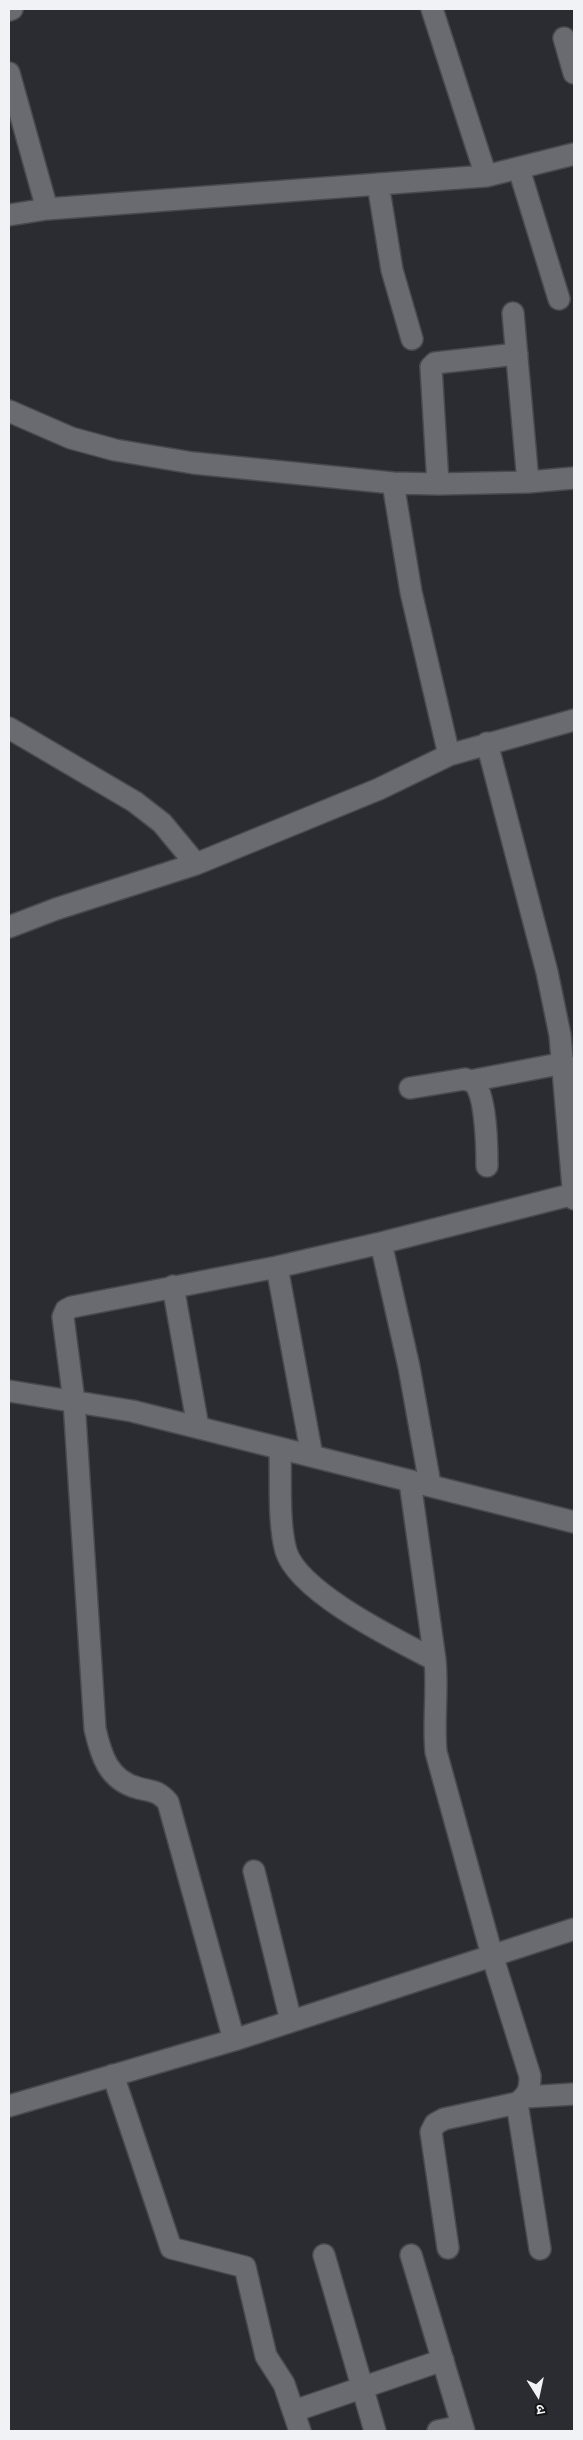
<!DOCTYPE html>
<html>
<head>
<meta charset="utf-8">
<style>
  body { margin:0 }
  #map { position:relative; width:583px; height:2440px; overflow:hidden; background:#2b2c31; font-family:"PT Sans Narrow","Noto Sans Devanagari",sans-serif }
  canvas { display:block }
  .frame { position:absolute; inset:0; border:10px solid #f1f2f5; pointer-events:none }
  .north { position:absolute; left:513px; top:2370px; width:50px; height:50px; -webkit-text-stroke:4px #141417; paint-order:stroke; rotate:170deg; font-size:14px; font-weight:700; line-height:20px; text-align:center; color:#f1f2f5 }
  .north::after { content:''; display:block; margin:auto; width:18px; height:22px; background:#f1f2f5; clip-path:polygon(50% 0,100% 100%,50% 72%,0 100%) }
</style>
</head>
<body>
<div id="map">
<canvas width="583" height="2440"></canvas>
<div class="frame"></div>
<div class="north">उ</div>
</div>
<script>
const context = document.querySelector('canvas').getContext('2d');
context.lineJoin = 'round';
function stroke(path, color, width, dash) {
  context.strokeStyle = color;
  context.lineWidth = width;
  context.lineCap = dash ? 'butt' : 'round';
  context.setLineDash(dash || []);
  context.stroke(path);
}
const minor = new Path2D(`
  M432 9 486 176
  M9 10 12 9
  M564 38 574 73
  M9 73 47 209
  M519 169 559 299
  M378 184 392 270 412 339
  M9 215 47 209 486 176 574 154
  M513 313 528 482
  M9 411 71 438 115 450 193 463 393 483 438 484 528 482 574 478
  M393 483 411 592 449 755
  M438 484 431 367 435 363 517 354
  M9 728 135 802 162 823 196 864
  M487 743 547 972 560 1035 574 1199
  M9 927 56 909 196 864 379 789 449 755 574 720
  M470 1081 564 1063
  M410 1088 465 1079C469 1081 473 1081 475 1084 486 1098 487 1148 487 1166
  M381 1243 409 1367 430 1484
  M277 1267 312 1456
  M173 1286 198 1427
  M9 1391 132 1411 574 1522
  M280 1448C281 1478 278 1523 286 1551 299 1593 397 1640 435 1660
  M410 1482 435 1660C438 1691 433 1721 436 1752L492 1955 530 2076C530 2090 528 2095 517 2103L444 2119 435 2124 431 2132 448 2248
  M254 1871 291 2021
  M234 2040 168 1802C157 1790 153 1792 138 1788 108 1780 101 1755 95 1729L74 1401 63 1317 66 1310 72 1307 277 1267 381 1243 574 1194
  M113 2075 171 2248 245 2267 266 2356 284 2384 300 2431
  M526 2097 574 2094
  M517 2103 540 2249
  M9 2106 234 2040 574 1929
  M324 2255 375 2431
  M411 2255 464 2431
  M294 2411 443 2360
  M438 2431 462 2426`);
stroke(minor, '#49494e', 24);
stroke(minor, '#6a6b71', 21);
</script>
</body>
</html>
